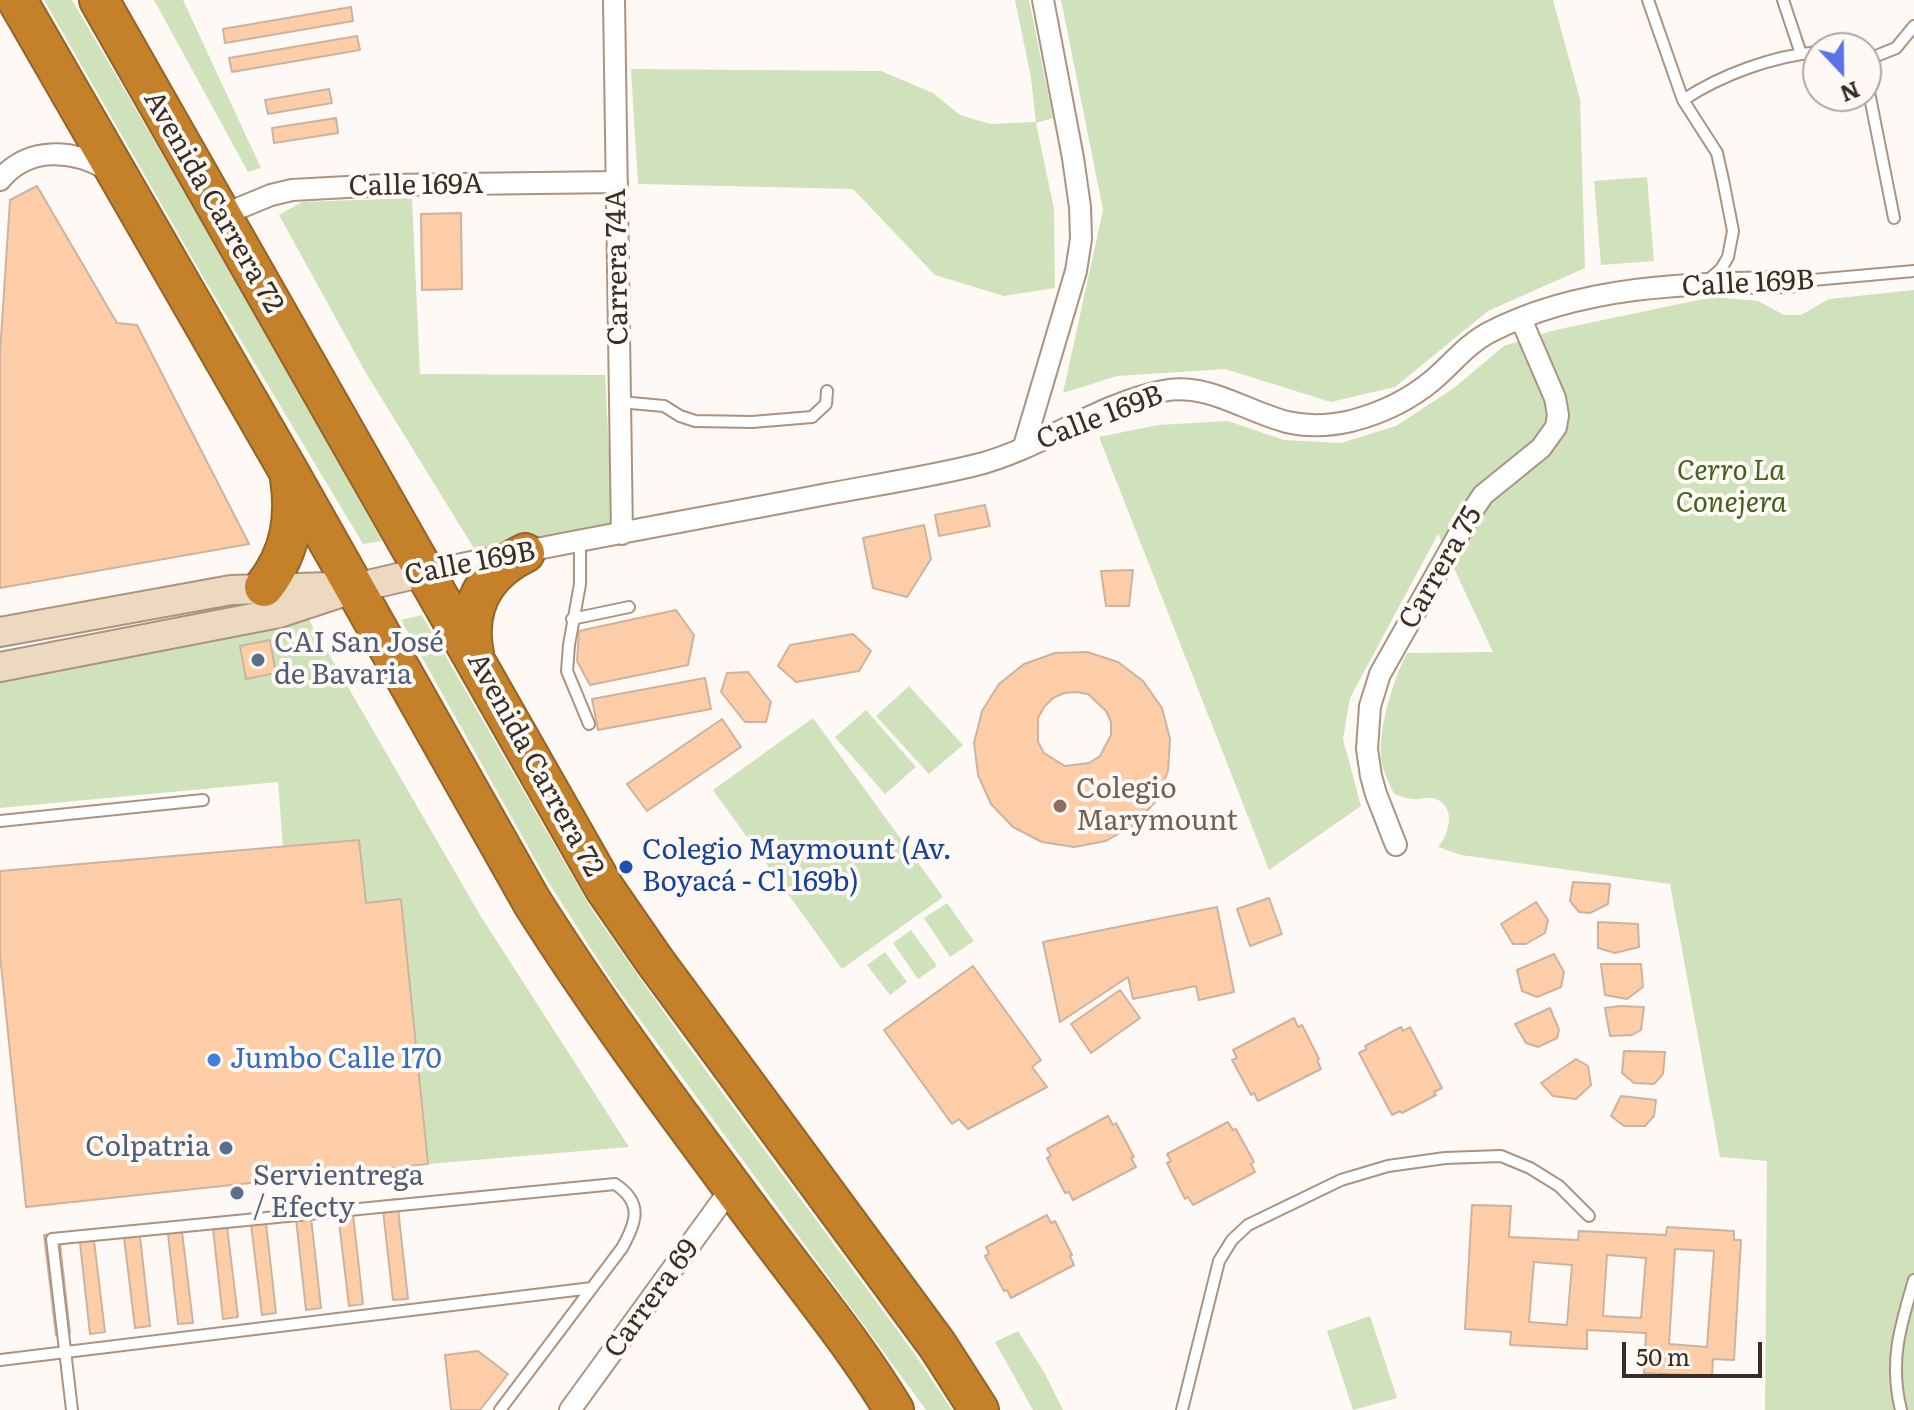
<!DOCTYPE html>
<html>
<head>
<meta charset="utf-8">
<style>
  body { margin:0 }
  #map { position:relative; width:1914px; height:1410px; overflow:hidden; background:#fef9f4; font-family:Literata,serif }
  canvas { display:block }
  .north { position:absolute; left:1802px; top:32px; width:80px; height:80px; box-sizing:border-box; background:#fef9f4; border:2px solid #afa8a2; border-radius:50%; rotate:158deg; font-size:22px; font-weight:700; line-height:32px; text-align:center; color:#382e26 }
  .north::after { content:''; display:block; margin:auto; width:28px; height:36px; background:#5a73ea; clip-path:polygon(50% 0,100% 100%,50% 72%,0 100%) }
  .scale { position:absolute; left:1622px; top:1342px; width:140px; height:36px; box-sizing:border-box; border:4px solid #382e26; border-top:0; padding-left:10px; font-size:24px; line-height:28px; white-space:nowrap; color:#382e26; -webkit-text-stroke:6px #fef9f4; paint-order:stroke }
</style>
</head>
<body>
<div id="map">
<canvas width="1914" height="1410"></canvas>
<div class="north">N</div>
<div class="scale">50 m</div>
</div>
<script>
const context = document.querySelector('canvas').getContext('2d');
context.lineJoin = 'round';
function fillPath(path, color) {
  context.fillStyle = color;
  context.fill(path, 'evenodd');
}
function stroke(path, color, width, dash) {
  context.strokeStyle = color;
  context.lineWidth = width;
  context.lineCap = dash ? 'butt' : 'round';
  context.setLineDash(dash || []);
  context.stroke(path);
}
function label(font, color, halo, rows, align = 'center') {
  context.font = font + ' Literata,serif';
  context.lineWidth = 8;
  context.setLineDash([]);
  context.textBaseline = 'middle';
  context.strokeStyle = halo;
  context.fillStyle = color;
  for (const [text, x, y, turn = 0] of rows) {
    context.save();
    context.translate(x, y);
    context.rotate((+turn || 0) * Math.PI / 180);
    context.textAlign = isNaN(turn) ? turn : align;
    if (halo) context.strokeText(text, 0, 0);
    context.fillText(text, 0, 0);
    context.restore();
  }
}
const green = new Path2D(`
  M44 0H72L258 318 382 541 363 544 209 287Z
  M154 0H183L261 168 248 172Z
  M1015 0H1029L1053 118 1036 123 1054 209 1055 288 1004 296 935 275 853 189 638 184 631 69 881 71 933 93 960 115 990 124 1036 122 1031 78Z
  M1061 0H1553L1580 99 1585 268 1488 311 1395 387 1331 402 1225 369 1117 376 1063 393 1103 210Z
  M1647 177 1654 261 1601 265 1594 181Z
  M412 198 420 374 605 375 613 526 475 550 366 373 279 215 302 202Z
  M1914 290V1410H1765L1767 1161 1720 1157 1670 884 1461 855 1438 847C1450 833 1457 805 1433 798 1426 797 1419 800 1413 799 1406 799 1400 796 1394 794 1390 784 1384 774 1382 764 1376 733 1393 680 1407 653L1493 652 1438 534 1350 698 1343 739 1361 806 1269 870 1099 437 1158 425 1228 421 1284 440 1341 443 1396 426 1454 388 1504 346 1555 330 1713 297 1758 301 1784 315H1801L1829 299Z
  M422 615 592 910 682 1038 914 1353 952 1410H926L613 983 545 877 401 620Z
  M308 618 480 915 629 1147 428 1164 401 899 366 903 359 840 283 848 278 782 0 808V679Z
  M909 686 963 745 929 774 876 716Z
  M866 710 916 767 885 794 835 737Z
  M813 718 943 897 842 969 713 790Z
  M947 903 974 941 950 957 924 918Z
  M911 930 937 966 918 979 893 943Z
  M885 952 907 982 890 995 867 965Z
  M1370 1316 1397 1398 1353 1410 1327 1331Z
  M1018 1331 1044 1372 1063 1410H1033L995 1342Z`);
const building = new Path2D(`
  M351 7 353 21 225 43 223 29Z
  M357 36 360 50 232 72 229 58Z
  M329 89 332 103 268 114 265 100Z
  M336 118 338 133 274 143 272 128Z
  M37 186 117 323 137 325 249 544 0 588V353L10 200Z
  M461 213 462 289 422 290 421 214Z
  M985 505 990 526 939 536 935 515Z
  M924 525 931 559 907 597 873 588 863 538Z
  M1133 570 1129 606H1106L1101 571Z
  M676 610 694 635 688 665 590 685 577 661 579 631Z
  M853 634 871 651 859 671 796 682 778 666 790 645Z
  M270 640 276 673 246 679 240 646Z
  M1087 652 1118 662 1143 681 1162 708 1170 739 1168 771 1156 801 1134 825 1106 841 1074 847 1042 842 1013 827 991 804 978 775 974 743 982 711 999 684 1024 664 1055 653ZM1076 692 1088 694 1106 711 1111 722V735L1100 756 1089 763 1065 766 1044 753 1038 742V718L1044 707 1053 698 1064 693Z
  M748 672 771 702 766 722H745L721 692 727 673Z
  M705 678 711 709 598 730 592 699Z
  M722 719 741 747 647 811 627 784Z
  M359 840 366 903 401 899 428 1164 26 1207 0 955V871Z
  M1573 882 1610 884 1608 904 1590 913 1579 912 1570 901Z
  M1269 898 1282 934 1250 946 1237 909Z
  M1536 902 1548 920 1545 933 1526 944H1513L1501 924Z
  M1217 907 1234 992 1199 1000 1196 986 1133 999 1128 977 1060 1022 1043 942Z
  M1598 922 1638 924 1639 947 1615 953 1598 948Z
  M1554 954 1564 972 1561 987 1537 997 1522 991 1517 970Z
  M1601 964H1641L1643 987 1627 999 1605 995Z
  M973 966 1041 1060 1032 1067 1047 1087 968 1129 959 1119 952 1124 884 1030Z
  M1120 990 1140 1018 1091 1053 1071 1024Z
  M1620 1006 1644 1007 1641 1030 1632 1035 1610 1036 1605 1008Z
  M1550 1008 1559 1030 1557 1038 1538 1047 1526 1043 1515 1024Z
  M1294 1018 1298 1027 1302 1025 1319 1059 1317 1060 1321 1069 1258 1101 1254 1093 1251 1095 1232 1060 1237 1058 1233 1050Z
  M1401 1027 1403 1031 1410 1027 1442 1088 1434 1092 1436 1095 1402 1113 1400 1111 1392 1115 1359 1053 1367 1049 1365 1046Z
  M1624 1051 1665 1052 1663 1074 1654 1084 1634 1083 1622 1073Z
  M1576 1059 1588 1066 1591 1085 1576 1099 1553 1096 1541 1083Z
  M1621 1096 1656 1100 1654 1116 1645 1126H1624L1611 1116Z
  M1108 1116 1113 1125 1116 1123 1134 1157 1131 1158 1136 1167 1073 1200 1069 1192 1065 1193 1047 1158 1051 1156 1047 1149Z
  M1228 1122 1233 1130 1236 1129 1254 1162 1251 1164 1255 1172 1193 1205 1188 1197 1185 1199 1167 1163 1171 1161 1167 1154Z
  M397 1199 408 1299 393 1300 382 1201Z
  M352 1205 363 1304 349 1306 337 1206Z
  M1472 1205 1511 1206 1509 1237 1578 1240 1579 1231 1666 1235 1667 1227 1734 1231V1240H1741L1734 1360 1713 1359 1712 1376 1644 1373 1646 1333 1587 1330V1349L1510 1345 1511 1332 1465 1329ZM1675 1249 1714 1251 1707 1347 1669 1344ZM1607 1255 1646 1258 1641 1318 1603 1316ZM1534 1262 1572 1265 1567 1325 1529 1322Z
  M310 1208 321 1308 306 1310 295 1210Z
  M265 1214 276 1313 262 1315 250 1216Z
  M1047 1215 1051 1223 1055 1221 1072 1255 1070 1256 1074 1265 1011 1298 1007 1290 1004 1291 985 1256 989 1254 986 1247Z
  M226 1218 238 1317 223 1319 212 1220Z
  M181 1223 193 1323 178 1324 167 1225Z
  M139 1227 150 1326 135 1328 123 1229Z
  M93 1232 105 1332 90 1334 79 1234Z
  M59 1234 70 1333 56 1335 44 1235Z
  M478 1351 508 1374 480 1410H451L445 1355Z`);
const lane = new Path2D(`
  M1648 0 1683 100 1717 153 1723 180 1733 231 1728 257 1721 269 1706 282
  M1783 0 1801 54
  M1866 60 1896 48 1914 26
  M1866 77 1894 218
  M1683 100C1721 75 1772 56 1818 52
  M1790 282 1914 271
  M620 402 664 406 680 416 695 421 752 422 812 417 826 404 827 391
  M580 542V584L569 645 567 671 589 724
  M572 619 629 607
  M0 821 203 800
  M0 1360 592 1288
  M72 1410 52 1239 615 1184C644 1203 636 1223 622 1248L500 1410
  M1182 1410 1219 1261 1232 1240 1248 1225 1341 1180 1388 1166 1445 1158 1501 1156 1530 1168 1559 1186 1589 1216
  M1901 1410C1889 1362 1900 1327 1914 1280`);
const street = new Path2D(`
  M614 0 622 534
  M0 180C28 146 73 149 108 170
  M220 216 271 195 292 190 384 185 617 182
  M1024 446 1076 271 1081 239 1080 207 1073 158 1043 0
  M424 572C558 543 693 520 827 494 876 485 927 477 976 465 1040 449 1097 404 1163 391 1208 382 1244 411 1287 422 1308 427 1329 426 1351 421 1382 413 1408 401 1433 380 1452 364 1466 345 1488 333 1580 285 1689 283 1790 282
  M1396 845 1376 794 1371 776 1367 749 1370 706 1380 674 1471 513 1483 495 1541 448 1556 427 1558 415 1555 398 1521 319
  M570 1410 732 1187`);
const secondary = new Path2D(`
  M0 632 231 590 330 587
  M0 667 279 613 355 588 424 572`);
const highway = new Path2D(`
  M17 0 289 472 532 902C602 1013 681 1118 759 1223 805 1285 854 1344 894 1410
  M99 0 605 889 654 960 938 1346 979 1410
  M264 587C290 553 296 520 290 478
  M474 654C465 608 484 573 525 553`);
const markers = [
  [258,660,8,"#5c6f8a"],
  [1060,806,8,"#8d6e63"],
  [626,867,8,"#1a4fb4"],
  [214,1060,8,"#3f7fe0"],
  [226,1148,8,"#5c6f8a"],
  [237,1193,8,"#5c6f8a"]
];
const streetNames = [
  ["Calle 169A",416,186,-1],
  ["Avenida Carrera 72",213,202,60],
  ["Carrera 74A",618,267,-91],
  ["Calle 169B",1748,284,-3],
  ["Calle 169B",1100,418,-21],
  ["Calle 169B",470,564,-11],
  ["Carrera 75",1441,568,-60],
  ["Avenida Carrera 72",535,765,61],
  ["Carrera 69",652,1299,-54]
];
const parkNames = [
  ["Cerro La",1731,472],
  ["Conejera",1731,504]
];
const serviceNames = [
  ["CAI San José",274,644],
  ["de Bavaria",274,676],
  ["Colpatria",210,1148,"right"],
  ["Servientrega",253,1177],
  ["/ Efecty",253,1209]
];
const educationNames = [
  ["Colegio",1076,790],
  ["Marymount",1076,822]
];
const transitNames = [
  ["Colegio Maymount (Av.",642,851],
  ["Boyacá - Cl 169b)",642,883]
];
const shopNames = [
  ["Jumbo Calle 170",230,1060]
];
fillPath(green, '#cfe2bb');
fillPath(building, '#fdcda7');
stroke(building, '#cdb39f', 2);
stroke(lane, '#ac9380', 14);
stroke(street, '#ac9380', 24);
stroke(secondary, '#ac9380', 32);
stroke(highway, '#936429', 42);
stroke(lane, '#fff', 10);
stroke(street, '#fff', 20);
stroke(secondary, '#edd9bf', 28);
stroke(highway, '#c4812a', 38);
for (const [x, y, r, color] of markers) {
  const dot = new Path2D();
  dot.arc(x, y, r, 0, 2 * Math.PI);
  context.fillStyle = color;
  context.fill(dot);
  stroke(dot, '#fef9f4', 3);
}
label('28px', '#382e26', '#fef9f4', streetNames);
label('italic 28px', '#44601e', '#fef9f4', parkNames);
label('28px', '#4e5e75', '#fef9f4', serviceNames, 'left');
label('28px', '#785e54', '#fef9f4', educationNames, 'left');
label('28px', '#164399', '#fef9f4', transitNames, 'left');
label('28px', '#366cbe', '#fef9f4', shopNames, 'left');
</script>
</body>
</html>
